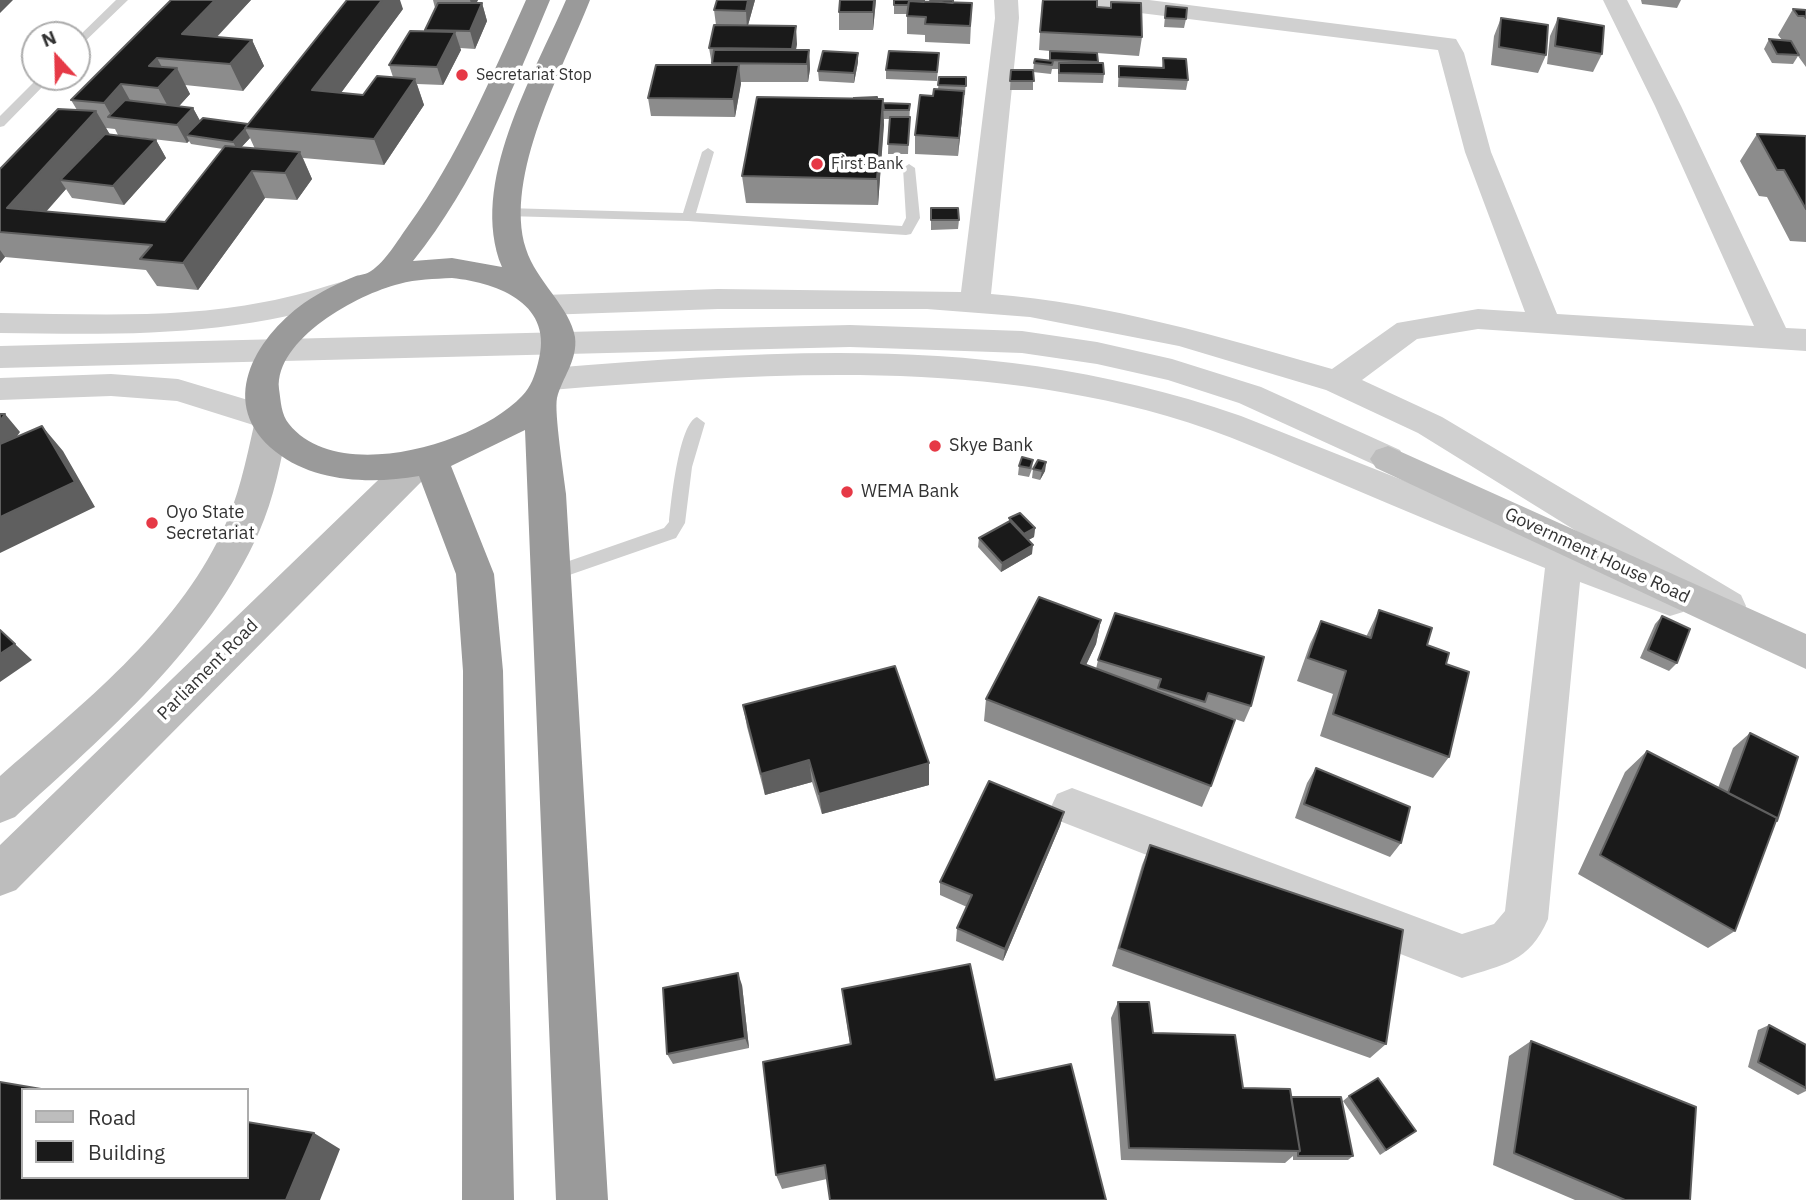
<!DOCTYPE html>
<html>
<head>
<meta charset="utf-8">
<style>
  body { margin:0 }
  #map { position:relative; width:1806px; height:1200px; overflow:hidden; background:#fff; font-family:"IBM Plex Sans",sans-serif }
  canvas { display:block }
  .legend { position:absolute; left:21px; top:1088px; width:228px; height:91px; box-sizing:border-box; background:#fff; border:2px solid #adadad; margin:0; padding:9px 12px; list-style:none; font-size:21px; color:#333 }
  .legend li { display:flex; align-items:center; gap:14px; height:35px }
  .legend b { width:35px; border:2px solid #adadad }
  .north { position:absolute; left:21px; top:21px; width:70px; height:70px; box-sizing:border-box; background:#fff; border:2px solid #adadad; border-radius:50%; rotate:338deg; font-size:19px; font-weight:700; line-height:28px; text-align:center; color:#333 }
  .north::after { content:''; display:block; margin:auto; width:24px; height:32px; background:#e63946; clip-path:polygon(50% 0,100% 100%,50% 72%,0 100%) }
</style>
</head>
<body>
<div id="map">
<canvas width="1806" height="1200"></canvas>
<ul class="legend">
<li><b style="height:9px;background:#bdbdbd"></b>Road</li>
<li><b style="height:19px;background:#1a1a1a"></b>Building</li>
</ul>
<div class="north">N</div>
</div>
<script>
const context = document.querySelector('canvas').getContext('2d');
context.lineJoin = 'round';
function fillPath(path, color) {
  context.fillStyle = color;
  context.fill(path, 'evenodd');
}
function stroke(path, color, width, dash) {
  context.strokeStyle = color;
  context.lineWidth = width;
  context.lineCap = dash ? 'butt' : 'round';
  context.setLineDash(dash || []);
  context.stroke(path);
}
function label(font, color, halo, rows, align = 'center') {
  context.font = font + ' "IBM Plex Sans",sans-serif';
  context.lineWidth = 7;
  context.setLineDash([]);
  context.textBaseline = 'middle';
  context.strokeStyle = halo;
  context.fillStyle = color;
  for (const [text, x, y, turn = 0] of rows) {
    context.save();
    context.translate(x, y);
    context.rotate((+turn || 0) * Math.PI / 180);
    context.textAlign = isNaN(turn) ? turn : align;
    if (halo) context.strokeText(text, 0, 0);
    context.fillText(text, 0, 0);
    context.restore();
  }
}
const lane = new Path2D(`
  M116 0H128L77 49V38Z
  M39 77H52L4 126 0 127V116Z
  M708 148 714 152 696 213 902 226 906 218 903 168 909 164 915 168 920 218 911 234 906 235 688 221 506 216 499 212 506 208 683 213 702 152Z
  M697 417 705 423 692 467 685 523 676 538 552 581 546 579 543 574 546 569 664 528 669 522C671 502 679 423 697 417Z`);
const street = new Path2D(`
  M994 0H1018L1019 18 991 294C1108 303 1220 337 1332 369L1397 323 1478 309 1525 312 1465 152 1438 50 1092 7 1084 5 1080 0H1149L1456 39 1464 53 1491 152 1557 314 1754 326 1655 106 1603 0H1627L1681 106 1786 328 1806 329V351L1478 329 1417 339 1362 380 1442 417 1741 595 1746 606 1741 617 1728 621 1688 600 1683 612 1670 616 1580 582 1548 919C1529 963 1504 964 1462 978L1057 820 1051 807 1057 794 1072 788 1462 934 1494 924 1505 911 1545 568C1475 540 1405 511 1335 481 1280 458 1224 432 1167 416 964 358 758 374 551 390L540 387 535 379 540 371 551 368C795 349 1004 334 1241 416L1657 581 1418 433 1326 390 1179 346 1030 317 927 309H718L544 315 533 312 529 305 533 298 544 295 718 289 961 292 995 18Z
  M348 280 359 283 363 290 359 297C233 337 130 335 0 333V313C88 314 178 319 264 302 293 297 320 288 348 280Z
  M850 325 1022 331 1097 342 1172 359 1261 387 1400 450 1405 459 1400 468 1388 471 1239 403 1168 380 1097 364 1022 353 850 347 0 368V346Z
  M111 374 178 379 278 409 282 417 278 425 266 429 177 401 111 396 0 400V378Z`);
const secondary = new Path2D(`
  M271 413 283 416 288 425C281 461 274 498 259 532 207 648 107 733 15 817L0 823V776C80 706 176 631 222 532 238 499 246 461 254 425L259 416Z
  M1388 446 1806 634V669L1376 468 1370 459 1376 450Z
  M416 452 429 456 434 465 429 474 16 890 0 896V845L403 456Z`);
const highway = new Path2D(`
  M526 0H550C512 91 475 184 413 261L452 258 502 267C468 184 533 77 566 0H590C563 69 503 176 526 249 536 281 570 307 575 337 578 360 562 378 557 398 554 412 564 476 566 494L608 1200H556L525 430 451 466 494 574 503 671 514 1200H462L463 671 456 574 419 476C373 484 315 483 276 452 216 405 254 339 304 303 320 292 338 283 356 276 360 275 367 274 371 271 385 262 398 240 408 226 458 157 491 78 526 0ZM452 278C500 283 555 305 538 363 535 375 531 387 522 396 477 444 337 485 289 424 281 414 281 402 279 389 275 339 358 294 399 284 417 279 434 279 452 278Z`);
const wall = new Path2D(`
  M171 0H251L217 37 252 40 264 66 243 91 185 85 190 94 179 106 193 108 200 121 248 124 403 9 341 93 363 95 393 77 389 65 425 31V30L435 8 433 0H478L476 3H482L487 21 475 49 460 48 461 50 443 85 417 84 424 105 384 165 303 158 312 179 297 200 265 198 198 290 157 286 146 270 5 257 0 263V169L77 110 71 100ZM106 128 115 129 118 135 187 143 189 141 191 144 223 149 165 222 46 212 66 189 72 198 124 205 166 158 156 140 110 135ZM250 138 255 149 241 147Z
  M717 0H755L748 25 797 44 796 50H809L810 69 808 82H741L735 117 651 116 648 98 712 65 709 48 716 25 714 10Z
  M840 0H876L873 30H839V12Z
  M894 0H925V2L972 3 970 44 925 42V35L907 34V14H894Z
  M1042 0 1110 8 1111 2 1142 37 1139 56 1097 53V63L1104 74 1103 83 1058 82V69H1052L1051 74 1033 72V90H1010L1011 70 1033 72 1034 63 1049 60 1050 51 1039 50Z
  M1641 0H1681L1677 8 1642 4Z
  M1166 6 1186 19 1184 28 1164 27Z
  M1793 9 1806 10V67L1798 56 1793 64 1772 63 1764 49 1769 39 1782 40 1778 35Z
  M1501 18 1546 55 1538 73 1491 65 1494 36Z
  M1558 18 1602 54 1593 72 1547 64 1550 36Z
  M939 53 937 81 886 79V70Z
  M1163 58 1188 80 1186 90 1118 87 1119 66 1162 67Z
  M858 62 854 83 819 81 818 71Z
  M939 77H966L965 95H964L958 156 915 154V135L933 96 938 90Z
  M877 99 883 103 910 104 908 154H888L889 119H884L878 205 746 203 742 176Z
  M1757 134 1806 136V242L1790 241 1767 197 1759 196 1740 161Z
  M931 208 959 220 958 229 931 230Z
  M1033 460 1032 469 1029 477 1018 475 1019 466Z
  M1046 462 1045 471 1040 480 1032 478 1033 469Z
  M1009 518 1035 528 1034 537 1028 540 1032 554 1001 572 978 547 979 538 1009 521Z
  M1379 610 1427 645 1446 664 1449 757 1433 778 1320 736 1333 694 1297 681 1310 644 1321 621 1366 637Z
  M1662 616 1677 663 1669 671 1640 658 1655 624Z
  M1101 620 1096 644 1086 665 1096 669 1098 660 1251 706 1244 722 1210 711 1211 786 1202 807 984 721 986 699Z
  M743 705 929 763V785L822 814 812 782 765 795 747 727Z
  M1750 733 1777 821 1775 822 1735 931 1708 948 1578 874 1625 772 1647 751 1718 788 1733 748Z
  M1316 768 1401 843 1390 857 1295 818 1307 783Z
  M1064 812 1060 826 1003 961 956 941 957 928 967 907 940 895V882Z
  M1150 845 1386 1044 1370 1058 1112 966 1142 865Z
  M970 964 827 1179 782 1189 776 1175 850 1045 842 989Z
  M742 985 749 1048 673 1064 667 1054Z
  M1118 1002 1153 1033 1243 1088 1291 1097 1353 1156 1348 1160H1293V1156L1285 1163 1121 1160 1111 1018Z
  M1769 1025 1806 1045V1091L1798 1095 1748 1067 1758 1030Z
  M1531 1041 1690 1200H1575L1493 1165 1509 1056Z
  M1349 1096 1416 1131 1380 1155 1343 1101Z`);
const shadedWall = new Path2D(`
  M0 0H13L0 13Z
  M215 0H251L195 60 182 34Z
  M382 0H400L403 9 323 117 312 90Z
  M470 0H478L473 10Z
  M748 0H755L747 29 746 11Z
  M874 0H876L873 30V12Z
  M482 3 487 21 475 49 470 31Z
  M796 26 797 44 793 64 792 49Z
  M455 32 461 50 443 85 437 67Z
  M252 40 264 66 243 91 230 64Z
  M809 50 810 69 808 82 807 64Z
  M858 53V62L854 83V73Z
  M157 58 168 78 177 68 190 94 172 114 158 88 149 66Z
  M739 65 741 84 735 117 733 99Z
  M415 79 424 105 384 165 374 139Z
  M121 84 136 111 112 117 104 103Z
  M964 91 963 109 958 156 959 138Z
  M883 99 884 125 878 205 877 179Z
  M193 108 203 126 186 135 189 141 187 143 177 125Z
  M96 111 112 138 60 180 66 189 25 235 7 208Z
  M245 129 250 138 238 151 233 142Z
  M156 140 166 158 124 205 113 186Z
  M300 152 312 179 297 200 285 173Z
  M252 171 265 198 198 290 183 263Z
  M0 250 5 257 0 263Z
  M5 414 20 432 0 461V421Z
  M42 426 63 451 95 507 0 553V517Z
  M1046 462 1045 471 1040 480 1042 471Z
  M1035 528 1034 537 1023 543 1024 534Z
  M1033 545 1032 554 1001 572 1002 563Z
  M1101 620 1096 644 1076 686 1081 663Z
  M15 644 32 660 0 682V654Z
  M809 760 812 782 765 795 761 774Z
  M929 763V785L822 814 819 794Z
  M1064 812 1060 826 1003 961 1005 949Z
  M738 973 742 985 749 1048 745 1038Z
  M314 1133 340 1149 320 1200H286Z`);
const building = new Path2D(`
  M171 0H215L182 34 252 40 230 64 157 58 149 66 177 68 158 88 121 84 104 103 71 100Z
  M347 0H382L312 90 363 95 377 76 415 79 374 139 245 128Z
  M717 0H748L746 11 714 10Z
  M840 0H874L873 12H839Z
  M894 0H924V2L909 1 908 5H894Z
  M931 0H953V3L930 1Z
  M1043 0H1097V7L1111 8V2L1141 3 1142 37 1040 32Z
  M909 1 972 3 970 26 925 24 926 17 907 16Z
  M438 3H482L470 31 425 30Z
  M1166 6 1187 8 1186 19 1165 18Z
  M1793 9 1806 10V18L1804 16H1798Z
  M1501 18 1548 25 1546 55 1499 47Z
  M1558 18 1604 26 1602 54 1555 46Z
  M714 25 796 26 792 49 709 48Z
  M410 31 455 32 437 67 389 65Z
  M1769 39 1791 41 1799 55 1777 54Z
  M714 50H809L807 64 712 63Z
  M823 51 858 53 854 73 818 71Z
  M889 51 939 53 937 72 886 70Z
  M1050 51 1097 53 1098 62 1050 60Z
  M1163 58 1186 59 1188 80 1119 77V66L1164 68Z
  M1035 59 1053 61 1052 65 1034 63Z
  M1059 63H1103L1104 74 1059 73Z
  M656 65H739L733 99 648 98Z
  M1011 70H1033L1034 81H1010Z
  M939 77H966V86L938 85Z
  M934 89 964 91 959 138 915 135 920 95 933 96Z
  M757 97 883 99 877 179 742 176Z
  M877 97V99L854 98Z
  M125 100 193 108 177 125 108 117Z
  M883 103 910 104 909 110H884Z
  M58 109 96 111 7 208 165 222 225 146 300 152 285 173 252 171 183 263 140 259 152 245 0 232V169Z
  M890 117H910L908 145 888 144Z
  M203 118 248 124 245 128H246L233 142 186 135Z
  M105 134 156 140 113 186 60 180Z
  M1757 134 1806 136V209L1784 170H1777Z
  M931 208H958L959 220H931Z
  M0 414H5L0 421Z
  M42 426 75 482 0 517V444Z
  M1022 457 1033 460 1030 468 1019 466Z
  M1038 460 1046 462 1042 471 1033 469Z
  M1020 513 1035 528 1024 534 1009 518Z
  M1010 521 1033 545 1002 563 979 538Z
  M1039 597 1101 620 1081 663 1235 720 1211 786 986 699Z
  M1379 610 1432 628 1427 645 1449 653 1446 664 1469 672 1449 757 1333 714 1346 671 1308 658 1321 621 1371 638Z
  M1115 613 1264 657 1251 706 1208 693 1205 702 1158 688 1161 679 1098 660Z
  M1662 616 1690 629 1677 663 1648 650Z
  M0 630 15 644 0 654Z
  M895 666 929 763 819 794 809 760 761 774 743 705Z
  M1750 733 1798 757 1777 821 1776 820 1777 818 1728 793Z
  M1647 751 1777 818 1735 931 1600 855Z
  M1316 768 1410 807 1401 843 1304 804Z
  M989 781 1064 812 1005 949 957 928 972 895 940 882Z
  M1150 845 1403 930 1386 1044 1119 948Z
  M970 964 995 1080 1071 1064 1106 1200H830L825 1165 776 1175 763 1062 851 1044 842 989Z
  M738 973 745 1038 667 1054 663 988Z
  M1118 1002H1149L1153 1033 1235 1035 1243 1088 1290 1089 1300 1151 1129 1148Z
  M1769 1025 1806 1045V1088L1758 1062Z
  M1531 1041 1696 1107 1690 1200H1625L1514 1153Z
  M1378 1078 1416 1131 1386 1150 1349 1096Z
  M0 1082 47 1090H23V1177H247V1122L314 1133 286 1200H0Z
  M1291 1097H1341L1353 1156H1298V1152L1300 1151Z`);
const markers = [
  [462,75,7,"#e63946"],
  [817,164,7,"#e63946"],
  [935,446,7,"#e63946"],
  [847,492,7,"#e63946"],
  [152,523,7,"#e63946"]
];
const farPoinames = [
  ["Secretariat Stop",476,75],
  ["First Bank",831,164]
];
const poiNames = [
  ["Skye Bank",949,446],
  ["WEMA Bank",861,492],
  ["Oyo State",166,513],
  ["Secretariat",166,534]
];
const streetNames = [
  ["Government House Road",1597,556,25],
  ["Parliament Road",208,670,-45]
];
fillPath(lane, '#d0d0d0');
fillPath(street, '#d0d0d0');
fillPath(secondary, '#bdbdbd');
fillPath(highway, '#9a9a9a');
fillPath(wall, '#8c8c8c');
fillPath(shadedWall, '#5f5f5f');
fillPath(building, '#1a1a1a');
stroke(building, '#5f5f5f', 2);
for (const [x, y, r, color] of markers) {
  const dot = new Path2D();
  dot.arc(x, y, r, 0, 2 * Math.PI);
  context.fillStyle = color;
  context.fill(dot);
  stroke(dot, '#fff', 2.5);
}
label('16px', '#333', '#fff', farPoinames, 'left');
label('18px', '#333', '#fff', poiNames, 'left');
label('18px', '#333', '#fff', streetNames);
</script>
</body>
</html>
